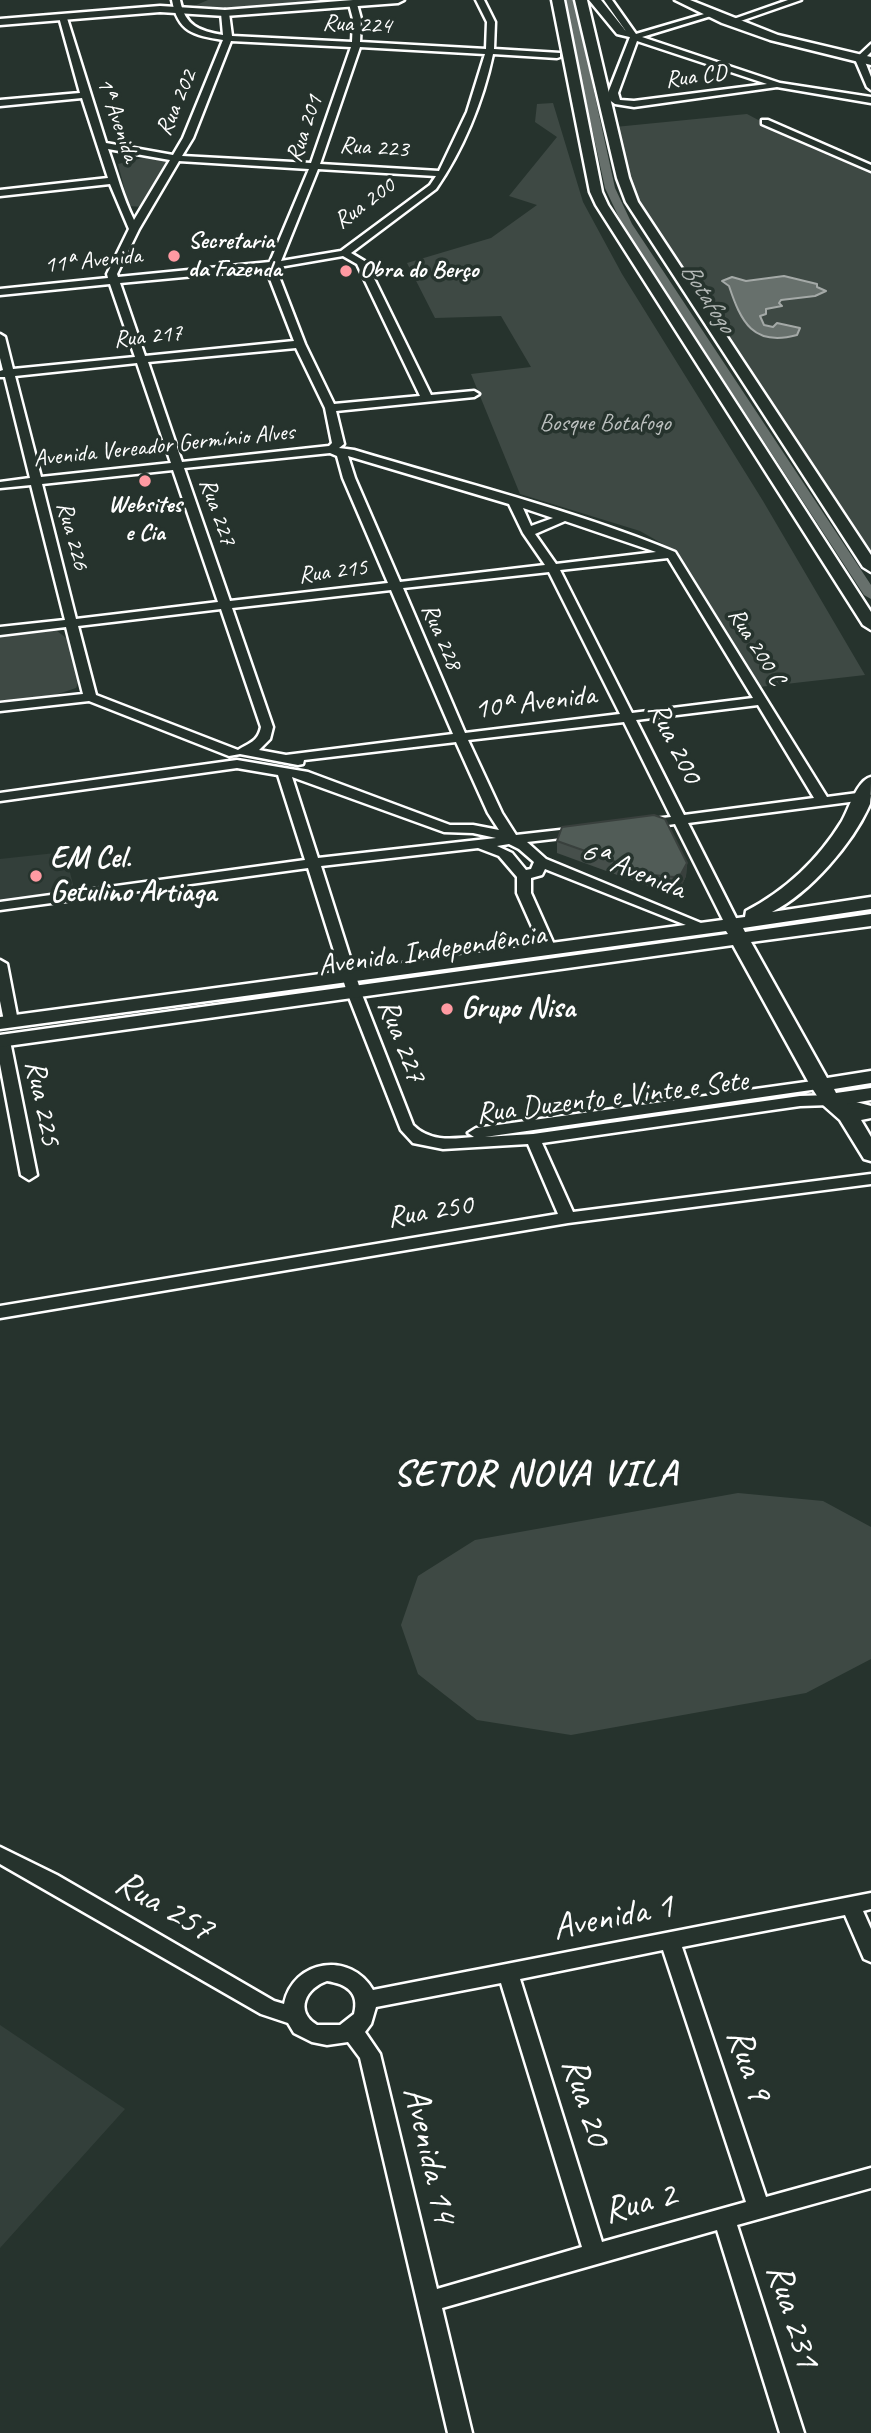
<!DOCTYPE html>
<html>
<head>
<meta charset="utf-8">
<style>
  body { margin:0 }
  canvas { display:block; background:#26332d }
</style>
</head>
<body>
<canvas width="871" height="2433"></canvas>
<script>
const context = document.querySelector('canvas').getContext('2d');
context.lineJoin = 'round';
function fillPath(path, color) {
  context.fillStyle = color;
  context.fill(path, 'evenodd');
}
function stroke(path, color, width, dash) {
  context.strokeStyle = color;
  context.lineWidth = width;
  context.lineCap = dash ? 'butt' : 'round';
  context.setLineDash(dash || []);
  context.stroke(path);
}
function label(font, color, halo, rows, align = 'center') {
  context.font = font + ' Caveat,sans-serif';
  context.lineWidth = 7;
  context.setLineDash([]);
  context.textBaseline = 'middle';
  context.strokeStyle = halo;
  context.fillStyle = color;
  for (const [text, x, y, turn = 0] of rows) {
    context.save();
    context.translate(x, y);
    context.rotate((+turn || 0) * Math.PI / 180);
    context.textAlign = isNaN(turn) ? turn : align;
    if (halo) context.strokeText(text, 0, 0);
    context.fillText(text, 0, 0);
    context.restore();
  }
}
const built = new Path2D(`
  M65 852 75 893 7 902 0 899V859Z
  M0 2025 125 2109 0 2248Z`);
const green = new Path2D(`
  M208 0H379L230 12 196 9 194 6Z
  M553 103 583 202 622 274 763 501 865 675 759 687 677 552 640 531 520 494 471 374 531 367 501 316 435 318 407 263 491 238 537 205 509 196 557 137 535 122 537 104Z
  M747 114 811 148 871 171V573L775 435 643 210 631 184 615 127Z
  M147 157 170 160 143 207 129 206 118 164Z
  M45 631H57L69 640 79 681 76 688 55 695 0 701V636Z
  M738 1493 823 1501 871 1527V1659L806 1693 571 1735 477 1720 418 1674 401 1625 418 1576 475 1540Z`);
const water = new Path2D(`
  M784 276 817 284V287L826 291 815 296 781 300 779 303 782 306 766 309V314L760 316 764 325 773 327 777 323 800 328 797 335C753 347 741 322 729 286L722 281 732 277 746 281Z`);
const canal = new Path2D(`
  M564 0H574L615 188 632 224 871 585V599L864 595 622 224 605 188Z`);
const minor = new Path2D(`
  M172 0H180C185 26 199 31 223 35L221 13 225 10 229 13 232 36 352 42 353 19 349 4 353 1 357 4 361 19 360 42 486 49 487 22 476 0H484L495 22 494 49 560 53V57L557 58 493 54C483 102 462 152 436 189L351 253 366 262 431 395 474 391 479 394 474 397 336 411 344 444 339 448 354 450C460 482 573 510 675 552L827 797 865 792 871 795 870 799 865 800 688 823 739 924 732 928 725 924 675 824 646 828 639 824 646 820 671 817 624 722 468 740 502 813 516 835 578 828 585 832 578 836 527 842 546 859 713 928 711 931H701L545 869 542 875 531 878V893L556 949 549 953 542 949 517 893V877L499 856 478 848 321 866 361 992 413 1125C430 1142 451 1139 474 1137L468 1133 476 1128 820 1080 827 1085 825 1088 485 1137 533 1134 800 1096 830 1095 871 1106V1116L830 1105 800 1106 542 1143 573 1212 871 1174V1184L568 1223 0 1318V1306L558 1214 528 1144 443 1149 413 1143 401 1130 347 992 308 868 0 910V902L305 860 278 775 237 768 0 801V793L237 760 308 772 450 825H473L499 830 488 813 456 742 304 760 303 764 298 765 240 754 229 756 89 701 0 711V703L83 694 66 627 0 635V627L65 620 31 485 0 488V482L30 478 5 377H0V371L3 370 0 358V334L5 337 13 369 135 357 110 284 0 295V289L108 278 107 274 129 229 110 184 0 196V190L108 178 82 98 0 106V100L80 93 59 17 66 15 106 143 173 155 183 138 223 40C193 35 178 32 172 0ZM231 41 351 47 311 163 182 156 193 138ZM360 47 485 54 467 112 439 171 320 164ZM108 149 170 160 134 220C122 196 117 174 108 149ZM179 161 309 169 270 262 118 277 117 274 139 229ZM318 169 436 176 430 185 341 251 281 261ZM343 256 357 264 420 396 334 404 305 344 278 274 279 267ZM269 269 268 274 294 341 145 356 120 283ZM296 348 325 408 332 443 329 446 182 462 148 362ZM137 363 171 463 41 477 15 376ZM330 453 337 456 343 478 388 583 230 601 184 468ZM348 456 509 504 523 533 545 565 400 582 355 478ZM173 470 218 602 76 619 42 484ZM523 508 553 518 531 526ZM565 521 656 552 556 564 535 534ZM668 558 753 698 632 713 560 570ZM549 572 620 714 465 733 403 588ZM391 590 453 734 286 755 259 750 270 739 273 727 232 608ZM221 609 261 727C258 742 249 743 238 750L96 695 78 626ZM758 705 814 798 684 815 636 720ZM292 777 444 832 473 833 496 838 318 858ZM509 844 519 849 534 862 531 869 526 870 512 853 497 846Z
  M604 0H612L636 34 711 12V16L642 37 780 83 871 97V103L777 87 634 107 615 104 608 99V93L630 37ZM637 41 767 84 634 101 620 100 618 93Z
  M788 0H801L732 24 725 22Z
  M871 44V52L864 59 871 77V90L867 87 855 59Z
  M762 120H768L871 165V171L762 124Z
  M0 960 7 964 18 1021 11 1026 4 1021 0 1001Z
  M3 1036 10 1041 37 1175 29 1180 21 1175 0 1064V1037Z
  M0 1847 57 1875 274 2001 284 2004C293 1959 351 1951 373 1990L871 1893V1909L863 1911 871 1929V1962L864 1959 845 1915 682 1947 766 2197 871 2168V2188L737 2225 804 2433H780L717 2230 442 2308 472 2433H448L360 2058 348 2042 327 2045 312 2042 294 2033 288 2023 261 2014 0 1864ZM663 1950 746 2202 602 2242 520 1979ZM327 1981C346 1984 360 1992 354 2014L340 2025H317C294 2011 306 1988 327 1981ZM501 1983 582 2247 437 2289 380 2054 365 2032 371 2024 376 2007Z`);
const major = new Path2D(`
  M353 0H404L398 3 225 16 160 12 0 25V19L160 6 225 10Z
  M552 0H564L602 192 608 205 871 612V630L863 625 596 205 590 192Z
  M575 0H587L629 178 638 202 871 555V572L863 567 626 202 617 178Z
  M589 0H601L625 30 638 35V39L617 34Z
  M675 0H690L778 35 871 57V65L770 40 722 23Z
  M871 777C871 785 871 796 870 804 853 843 810 893 772 912L871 897V909L743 928 745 932 871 914V926L751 942 827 1078 871 1071V1083L834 1089 836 1093 871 1088V1100L847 1104 852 1109 871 1106V1118L861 1120 871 1137V1161L864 1159 840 1120 823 1105 810 1085 733 945 0 1047V1035L728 934 726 931 0 1029V1017L745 917 746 911C786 890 818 860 842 821 849 809 857 780 871 777Z`);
const wall = new Path2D(`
  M557 841 687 863 686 876 681 887 673 889 653 888 557 853Z`);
const shadedWall = new Path2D(`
  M687 863 686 876 681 887 673 889 674 877Z`);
const building = new Path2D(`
  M654 815 665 819 687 863 681 874 674 877 653 875 557 841 562 827Z`);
const markers = [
  [174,256,7,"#ff9aa2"],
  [346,271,7,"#ff9aa2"],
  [145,481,7,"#ff9aa2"],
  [36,876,7,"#ff9aa2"],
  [447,1009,7,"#ff9aa2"]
];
const farStreetnames = [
  ["Rua 224",357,25,3],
  ["Rua CD",696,77,-7],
  ["Rua 202",177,103,-66],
  ["1ª Avenida",117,120,71],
  ["Rua 201",305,129,-71],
  ["Rua 223",374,148,4],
  ["Rua 200",365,204,-36],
  ["11ª Avenida",93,261,-6],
  ["Rua 217",148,337,-6],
  ["Avenida Vereador Germínio Alves",164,446,-6],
  ["Rua 227",217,512,71],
  ["Rua 226",72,536,75],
  ["Rua 215",333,572,-7],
  ["Rua 228",441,637,67],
  ["Rua 200 C",756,647,58]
];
const farPoinames = [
  ["Secretaria",188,242],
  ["da Fazenda",188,270],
  ["Obra do Berço",360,271],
  ["Websites",145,506,"center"],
  ["e Cia",145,534,"center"]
];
const farParknames = [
  ["Bosque Botafogo",605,424]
];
const farWaternames = [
  ["Botafogo",707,298,57]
];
const streetNames = [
  ["10ª Avenida",535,703,-7],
  ["Rua 200",674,743,64],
  ["6ª Avenida",633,871,22],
  ["Avenida Independência",432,951,-8],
  ["Rua 227",401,1041,69],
  ["Rua Duzento e Vinte e Sete",612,1098,-7],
  ["Rua 225",42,1103,79],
  ["Rua 250",430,1212,-9]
];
const poiNames = [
  ["EM Cel.",50,859],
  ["Getulino Artiaga",50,893],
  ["Grupo Nisa",461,1009]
];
const districtNames = [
  ["SETOR NOVA VILA",536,1475]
];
const nearStreetnames = [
  ["Rua 257",164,1907,30],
  ["Avenida 1",613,1918,-11],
  ["Rua 9",748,2065,72],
  ["Rua 20",585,2102,73],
  ["Avenida 14",429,2155,77],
  ["Rua 2",640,2204,-14],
  ["Rua 231",792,2316,73]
];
fillPath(built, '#333f3a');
fillPath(green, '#3e4944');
fillPath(water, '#67706c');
stroke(water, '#a4a9a7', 2);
fillPath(canal, '#67706c');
stroke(minor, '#fff', 5);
stroke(major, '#fff', 5);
fillPath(minor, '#26332d');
fillPath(major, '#26332d');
fillPath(wall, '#464f4b');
fillPath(shadedWall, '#39403d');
fillPath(building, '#515c57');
stroke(building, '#39403d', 2);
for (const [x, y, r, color] of markers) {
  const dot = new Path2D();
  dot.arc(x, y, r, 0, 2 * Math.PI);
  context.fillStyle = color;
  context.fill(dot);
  stroke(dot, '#26332d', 2.5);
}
label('24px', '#fff', '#26332d', farStreetnames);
label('bold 24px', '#fff', '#26332d', farPoinames, 'left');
label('24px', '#bbbfbe', '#26332d', farParknames);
label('italic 26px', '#b3b8b6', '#26332d', farWaternames);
label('30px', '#fff', '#26332d', streetNames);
label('bold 30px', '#fff', '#26332d', poiNames, 'left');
context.letterSpacing = '2px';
label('bold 37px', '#fff', '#26332d', districtNames);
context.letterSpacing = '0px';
label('37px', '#fff', '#26332d', nearStreetnames);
</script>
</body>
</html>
